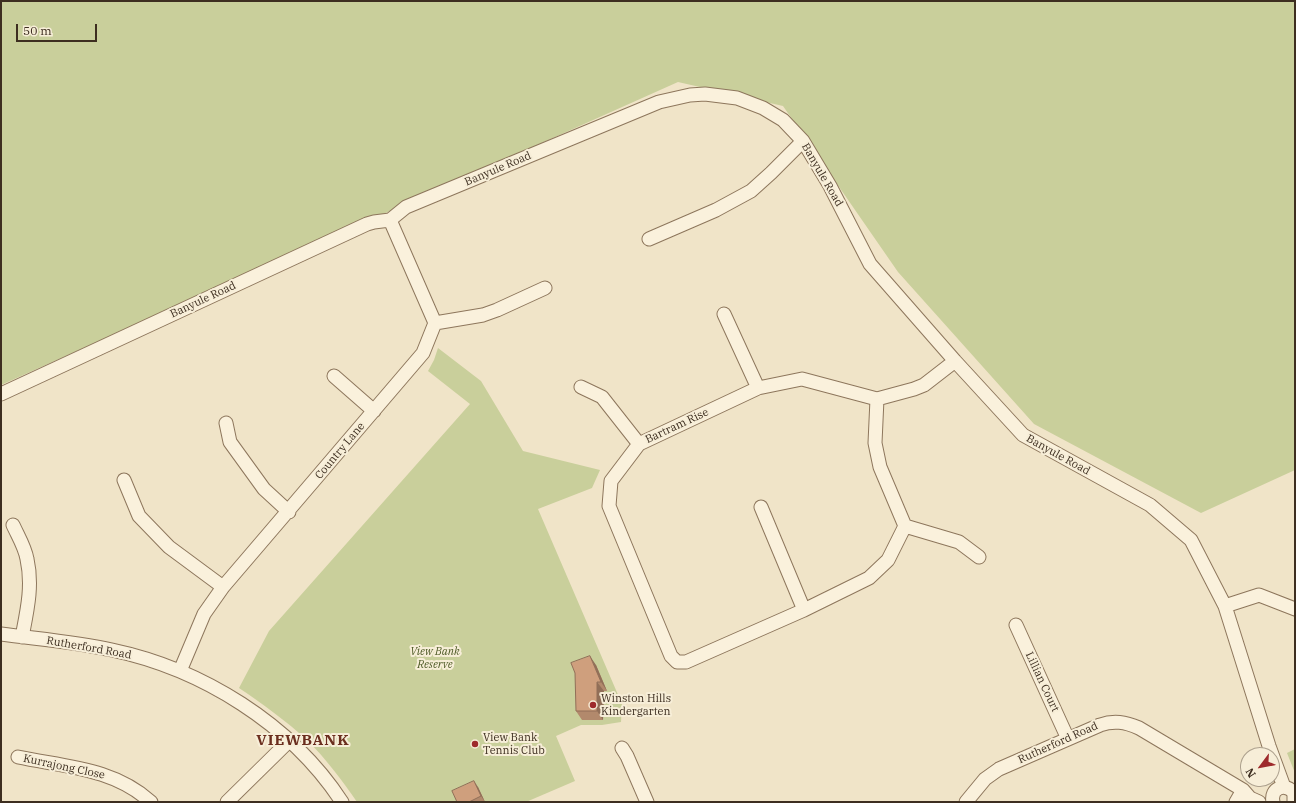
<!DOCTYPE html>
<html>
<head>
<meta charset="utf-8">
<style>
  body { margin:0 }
  #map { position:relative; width:1296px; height:803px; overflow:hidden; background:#f0e4c8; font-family:"IBM Plex Serif",serif }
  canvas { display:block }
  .frame { position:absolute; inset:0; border:2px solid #3d2e20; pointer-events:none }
  .north { position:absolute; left:1240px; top:747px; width:40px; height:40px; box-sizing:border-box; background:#f7eed8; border:1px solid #ada18e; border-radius:50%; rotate:238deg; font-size:11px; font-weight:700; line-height:16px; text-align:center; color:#3d2e20 }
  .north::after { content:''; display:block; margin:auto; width:14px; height:18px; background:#9e2a2b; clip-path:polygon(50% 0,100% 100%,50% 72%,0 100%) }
  .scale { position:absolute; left:16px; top:24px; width:81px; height:18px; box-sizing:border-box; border:2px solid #3d2e20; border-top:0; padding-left:5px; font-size:12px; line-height:14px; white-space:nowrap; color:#3d2e20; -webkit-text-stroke:3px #f7eed8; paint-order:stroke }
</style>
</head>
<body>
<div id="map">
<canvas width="1296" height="803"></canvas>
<div class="frame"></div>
<div class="north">N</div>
<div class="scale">50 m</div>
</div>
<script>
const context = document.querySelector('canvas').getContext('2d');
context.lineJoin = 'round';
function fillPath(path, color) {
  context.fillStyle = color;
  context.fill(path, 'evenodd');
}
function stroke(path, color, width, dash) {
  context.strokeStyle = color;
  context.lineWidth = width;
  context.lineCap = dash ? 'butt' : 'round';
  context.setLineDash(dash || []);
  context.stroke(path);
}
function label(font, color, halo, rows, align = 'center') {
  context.font = font + ' "IBM Plex Serif",serif';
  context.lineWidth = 4;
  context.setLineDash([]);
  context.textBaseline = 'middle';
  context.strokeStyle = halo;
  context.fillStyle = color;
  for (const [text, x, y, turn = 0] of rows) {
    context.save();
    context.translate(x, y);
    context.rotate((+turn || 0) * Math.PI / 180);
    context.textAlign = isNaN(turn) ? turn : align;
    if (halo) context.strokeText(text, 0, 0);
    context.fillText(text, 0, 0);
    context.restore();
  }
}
const green = new Path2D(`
  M1 1H1295V470L1201 513 1034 424 898 272 783 106 678 82 1 385Z
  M438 348 481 381 523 451 600 470 592 488 538 509 622 704 621 722 602 725H581L556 736 575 781 526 802H357C342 780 326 759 307 740 286 721 263 704 239 688L269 631 470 404 428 371 434 360Z
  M1295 749V773L1287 753Z`);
const minor = new Path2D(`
  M649 239 716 210 751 191 771 173 803 141
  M724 314 758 388
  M435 323 483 315 497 310 545 288
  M334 376 374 411
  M581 387 602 397 639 444
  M1 394 367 224 374 222 390 220 406 207 659 102 690 95 705 94 737 98 763 108 783 120 803 141 830 186 870 264 955 361 1023 435 1150 505 1191 540 1225 606 1269 746 1284 787
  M877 399 875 443 880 467 905 526 888 560 869 578 804 610 686 662H677L671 656 609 506 611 481 639 444 758 388 802 379 877 399 914 389 924 385 955 361
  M226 423 230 442 264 489 289 512
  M124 480 139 516 169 547 223 587
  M761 507 804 610
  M13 525C18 536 25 547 27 559 33 586 27 611 22 637
  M905 526 959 542 979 557
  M1225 606 1259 595 1295 609
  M1016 625 1068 739
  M1 634C38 639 76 642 112 650 202 669 291 724 342 802
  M180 671 204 614 223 587 423 353 435 323 390 220
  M622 748 627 756 647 802
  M18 757C66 767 113 768 151 802
  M227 802 289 741
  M966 802 985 779 999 769 1100 725C1114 720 1125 722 1139 728L1243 790 1250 798 1259 802
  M1236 802 1243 790
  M1273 802C1270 788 1285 782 1294 793V802`);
const wall = new Path2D(`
  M596 665 607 691H604L603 720H582L576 711Z
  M478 787 485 802H457Z`);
const shadedWall = new Path2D(`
  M590 656 596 665 607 691 601 682Z
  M597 682 604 691 603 720 597 711Z
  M474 781 478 787 485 802 481 796Z`);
const building = new Path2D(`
  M590 656 601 682H597V711H576L575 673 571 663Z
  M474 781 481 796 469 802H457L452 791Z`);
const markers = [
  [593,705,4,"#9e2a2b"],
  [475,744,4,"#9e2a2b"]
];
const streetNames = [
  ["Banyule Road",498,169,-23],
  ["Banyule Road",822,175,60],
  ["Banyule Road",203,300,-25],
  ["Bartram Rise",677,426,-25],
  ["Country Lane",340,451,-50],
  ["Banyule Road",1058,455,29],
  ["Rutherford Road",89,648,10],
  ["Lillian Court",1042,682,65],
  ["Rutherford Road",1058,743,-24],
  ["Kurrajong Close",64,767,12]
];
const parkNames = [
  ["View Bank",435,652],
  ["Reserve",435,665]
];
const poiNames = [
  ["Winston Hills",601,699],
  ["Kindergarten",601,712],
  ["View Bank",483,738],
  ["Tennis Club",483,751]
];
const districtNames = [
  ["VIEWBANK",303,741]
];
fillPath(green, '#c9cf9b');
stroke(minor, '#8d765c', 15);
stroke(minor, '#faf1dc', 13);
fillPath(wall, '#b2896c');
fillPath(shadedWall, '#916f58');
fillPath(building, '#cf9f7d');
stroke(building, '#916f58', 1);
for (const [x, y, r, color] of markers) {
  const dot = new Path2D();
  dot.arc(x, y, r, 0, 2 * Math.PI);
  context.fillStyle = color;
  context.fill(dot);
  stroke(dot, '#f7eed8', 1.5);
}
label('11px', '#3d2e20', '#f7eed8', streetNames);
label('italic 11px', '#4d5a26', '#f7eed8', parkNames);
label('11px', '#3d2e20', '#f7eed8', poiNames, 'left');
context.letterSpacing = '1px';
label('bold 15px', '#6b2e1e', '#f7eed8', districtNames);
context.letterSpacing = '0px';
</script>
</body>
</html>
